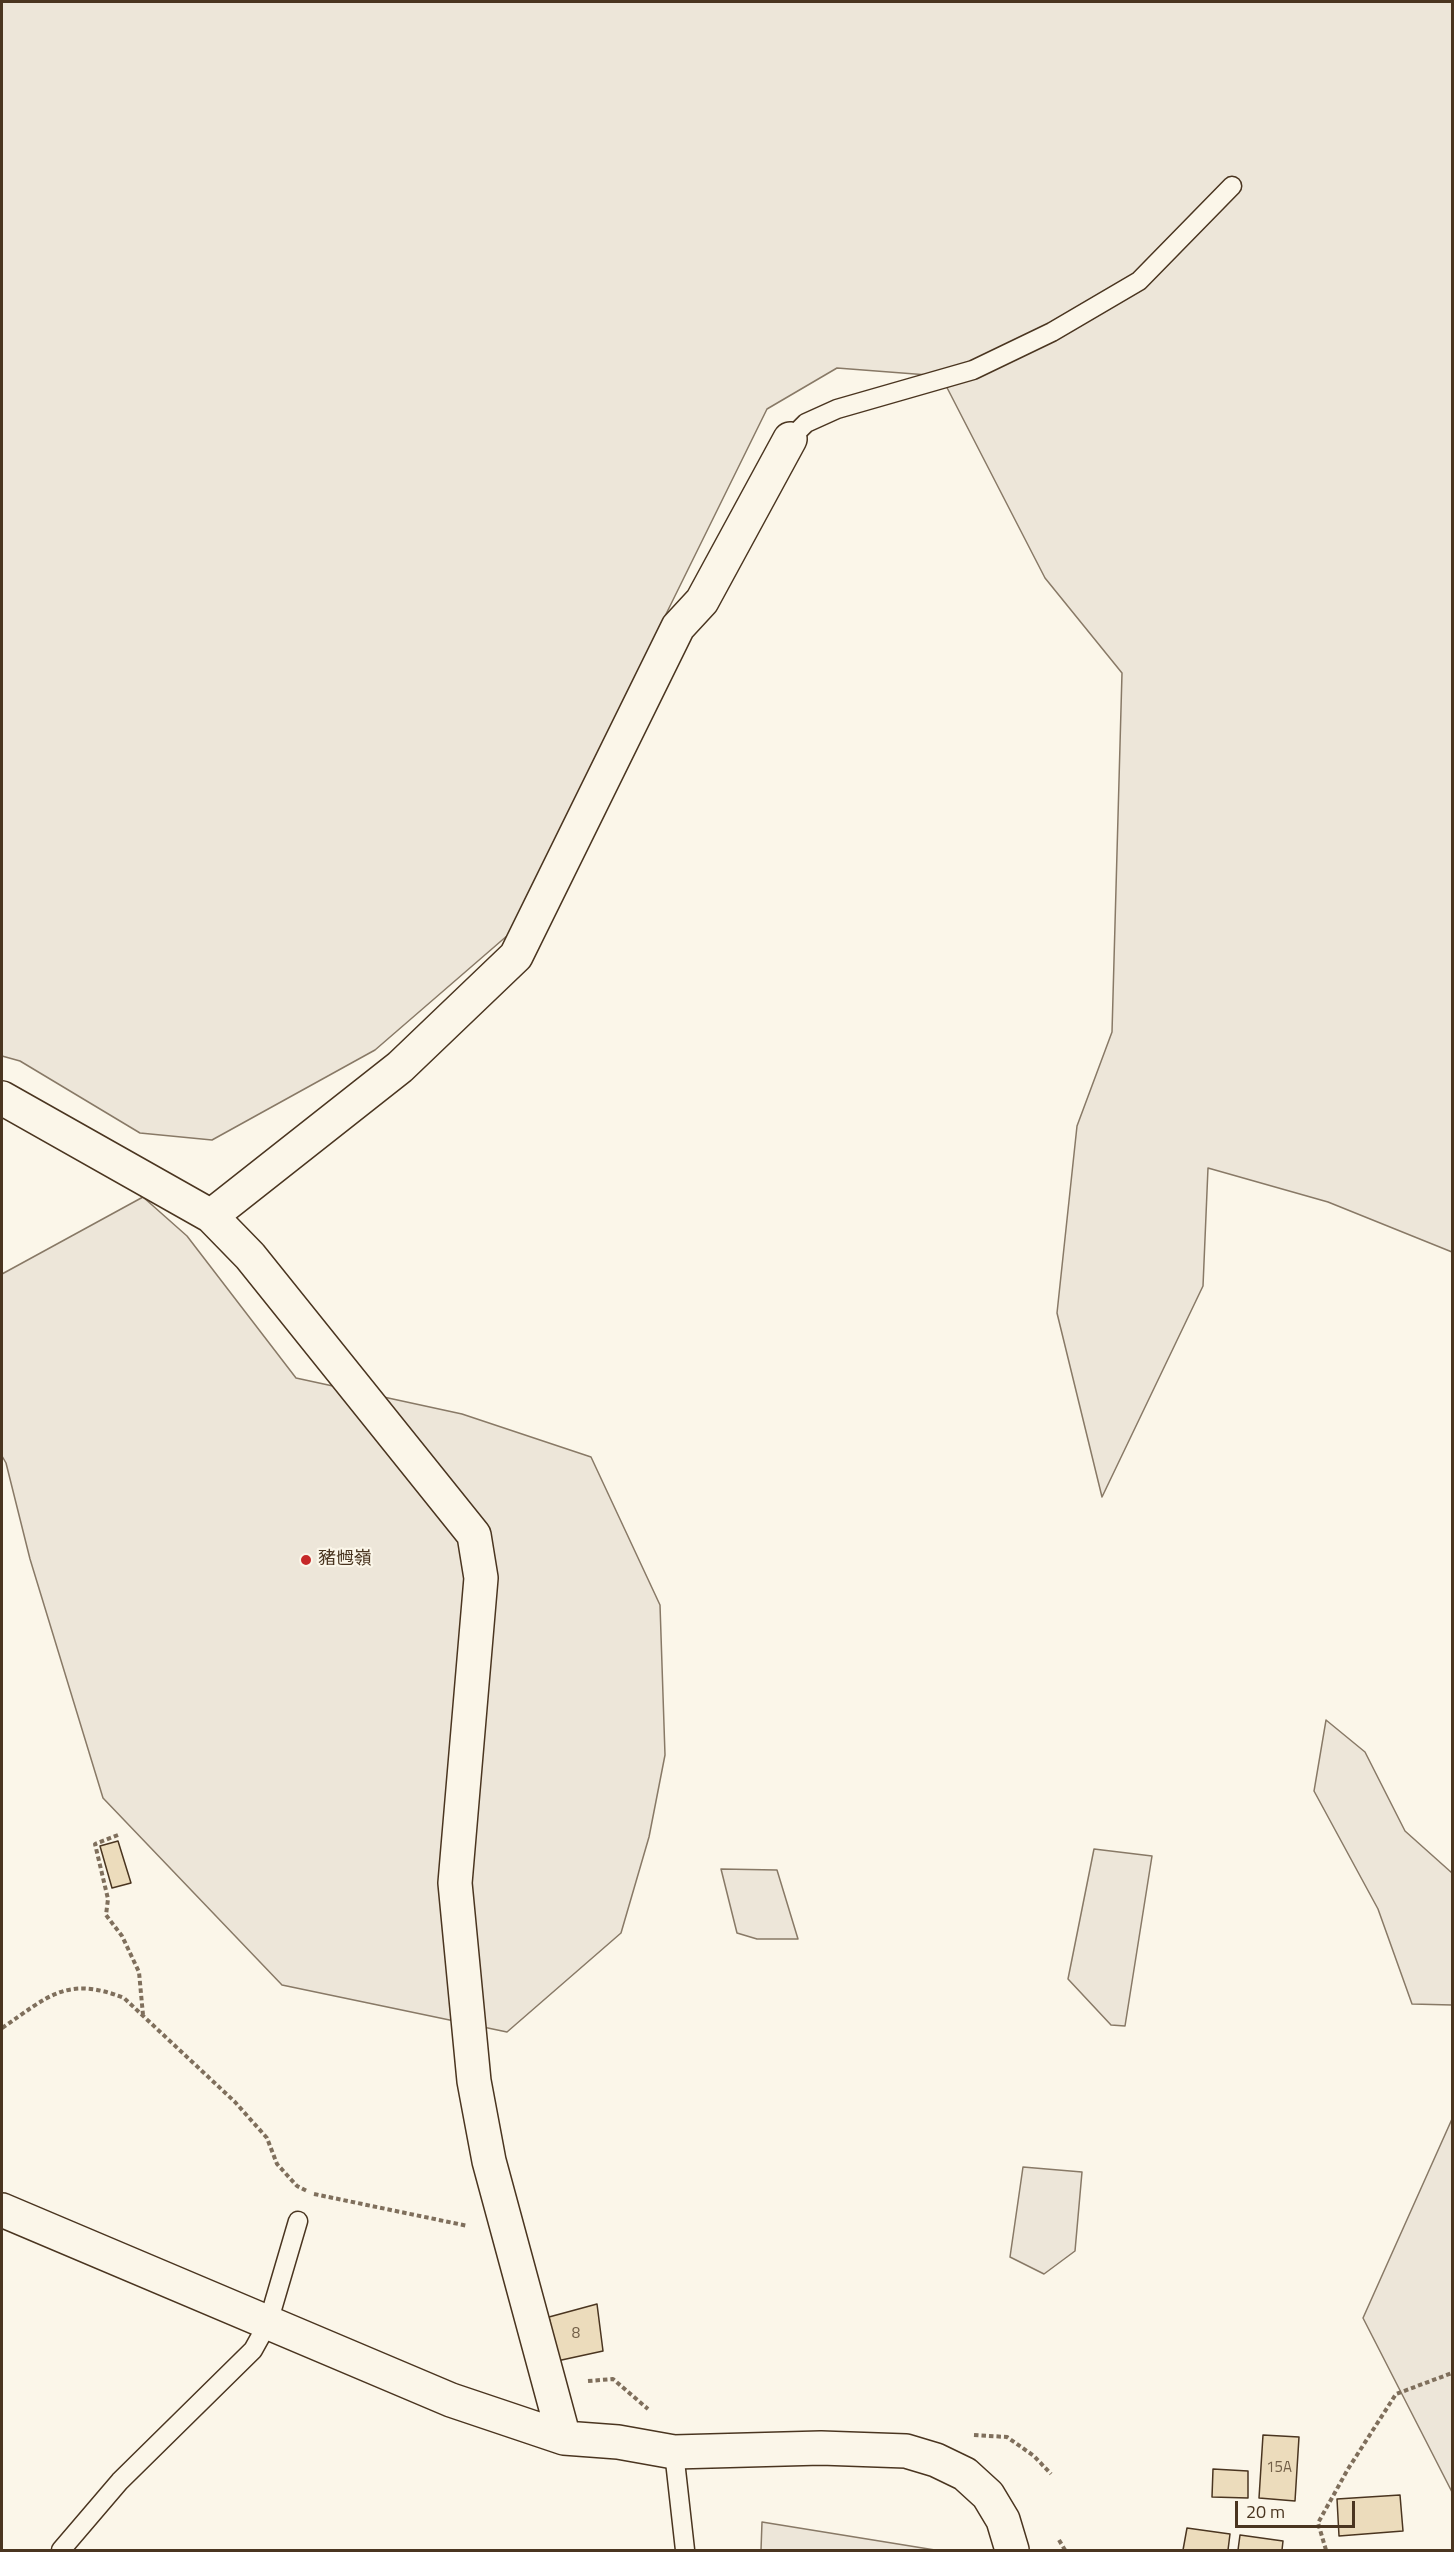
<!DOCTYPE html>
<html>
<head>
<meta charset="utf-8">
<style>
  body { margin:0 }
  #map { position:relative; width:1454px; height:2552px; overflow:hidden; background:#fbf6e9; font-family:"Titillium Web",sans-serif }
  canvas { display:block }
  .frame { position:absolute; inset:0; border:3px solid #4a3520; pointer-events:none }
  .scale { position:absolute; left:1235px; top:2501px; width:120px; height:27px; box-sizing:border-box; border:3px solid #4a3520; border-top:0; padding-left:8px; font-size:18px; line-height:21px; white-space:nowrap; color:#4a3520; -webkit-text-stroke:4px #fbf6e9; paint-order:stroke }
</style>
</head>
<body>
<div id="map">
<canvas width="1454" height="2552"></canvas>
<div class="frame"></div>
<div class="scale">20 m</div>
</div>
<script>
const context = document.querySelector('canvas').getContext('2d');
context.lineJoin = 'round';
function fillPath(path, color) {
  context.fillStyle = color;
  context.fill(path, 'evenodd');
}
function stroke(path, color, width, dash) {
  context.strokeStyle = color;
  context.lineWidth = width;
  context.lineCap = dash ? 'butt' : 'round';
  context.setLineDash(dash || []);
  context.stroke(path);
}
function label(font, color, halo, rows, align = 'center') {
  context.font = font + ' "Titillium Web","Noto Sans TC",sans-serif';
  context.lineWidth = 4.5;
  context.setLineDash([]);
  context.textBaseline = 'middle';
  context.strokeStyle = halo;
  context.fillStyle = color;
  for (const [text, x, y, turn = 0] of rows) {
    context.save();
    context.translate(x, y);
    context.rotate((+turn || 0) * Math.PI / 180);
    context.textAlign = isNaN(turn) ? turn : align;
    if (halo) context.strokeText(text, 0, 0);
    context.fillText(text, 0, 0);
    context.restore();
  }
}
const green = new Path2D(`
  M2 2H1452V1252L1328 1202 1208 1168 1203 1286 1102 1497 1057 1313 1077 1126 1112 1032 1122 673 1045 578 941 376 837 368 767 409 508 935 375 1050 212 1140 140 1133 20 1061 2 1056Z
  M143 1197 187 1236 296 1378 462 1414 591 1457 660 1605 665 1755 649 1837 621 1933 507 2032 282 1985 103 1798 30 1559 6 1463 2 1456V1274Z
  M1326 1720 1365 1752 1405 1831 1452 1873V2005L1412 2004 1378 1909 1314 1791Z
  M1094 1849 1152 1856 1125 2026 1111 2025 1068 1979Z
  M721 1869 777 1870 798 1939H757L737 1933Z
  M1452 2119V2492L1363 2318Z
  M1023 2167 1082 2172 1075 2251 1044 2274 1010 2257Z
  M762 2522 935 2550H761Z`);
const building = new Path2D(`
  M118 1841 131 1883 112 1888 100 1846Z
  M597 2304 603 2351 557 2361 549 2317Z
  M1263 2435 1299 2437 1295 2501 1259 2498Z
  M1213 2469 1248 2471V2498L1212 2497Z
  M1400 2495 1403 2531 1339 2536 1337 2499Z
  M1187 2528 1230 2534 1228 2550H1183Z
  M1240 2535 1283 2541 1282 2550H1238Z`);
const path = new Path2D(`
  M118 1835 95 1844 108 1899 106 1915 122 1936 139 1972 143 2015
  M2 2028C48 1997 66 1975 124 1998L235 2102 267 2138 277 2164 297 2186 307 2191
  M314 2194 468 2226
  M588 2381 613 2379 648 2409
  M974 2435 1007 2437 1034 2456 1051 2474
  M1059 2540 1065 2550
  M1326 2550 1318 2523 1348 2469 1396 2394 1452 2373`);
const lane = new Path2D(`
  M790 439 806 423 837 409 973 370 1052 332 1139 281 1232 186
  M674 2452 685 2550
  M61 2550 120 2481 253 2350 268 2323 298 2221`);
const street = new Path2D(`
  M2 1098 211 1216 250 1256 474 1535 481 1578 455 1883 474 2081 489 2161 564 2438
  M211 1216 400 1067 516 956 678 627 702 601 790 439
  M2 2210 451 2400 564 2438 618 2442 674 2452 821 2448 906 2451 936 2460 965 2474 988 2495 1003 2520 1012 2550`);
const markers = [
  [306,1560,6,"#c62828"]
];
const numberNames = [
  ["8",576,2334],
  ["15A",1279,2468]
];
const poiNames = [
  ["豬乸嶺",318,1560]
];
fillPath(green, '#ede6d9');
stroke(green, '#887966', 1.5);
fillPath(building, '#ecdcbc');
stroke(building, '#4a3520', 1.5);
stroke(lane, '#4a3520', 21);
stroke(street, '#4a3520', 36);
stroke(path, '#7f6f5c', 4, [4.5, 3]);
stroke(lane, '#fbf6e9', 18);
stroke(street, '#fbf6e9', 33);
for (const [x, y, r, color] of markers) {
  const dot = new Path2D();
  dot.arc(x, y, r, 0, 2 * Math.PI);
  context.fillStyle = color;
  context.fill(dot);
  stroke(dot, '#fbf6e9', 2);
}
label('15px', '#725f47', null, numberNames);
label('18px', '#4a3520', '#fbf6e9', poiNames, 'left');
</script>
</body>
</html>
